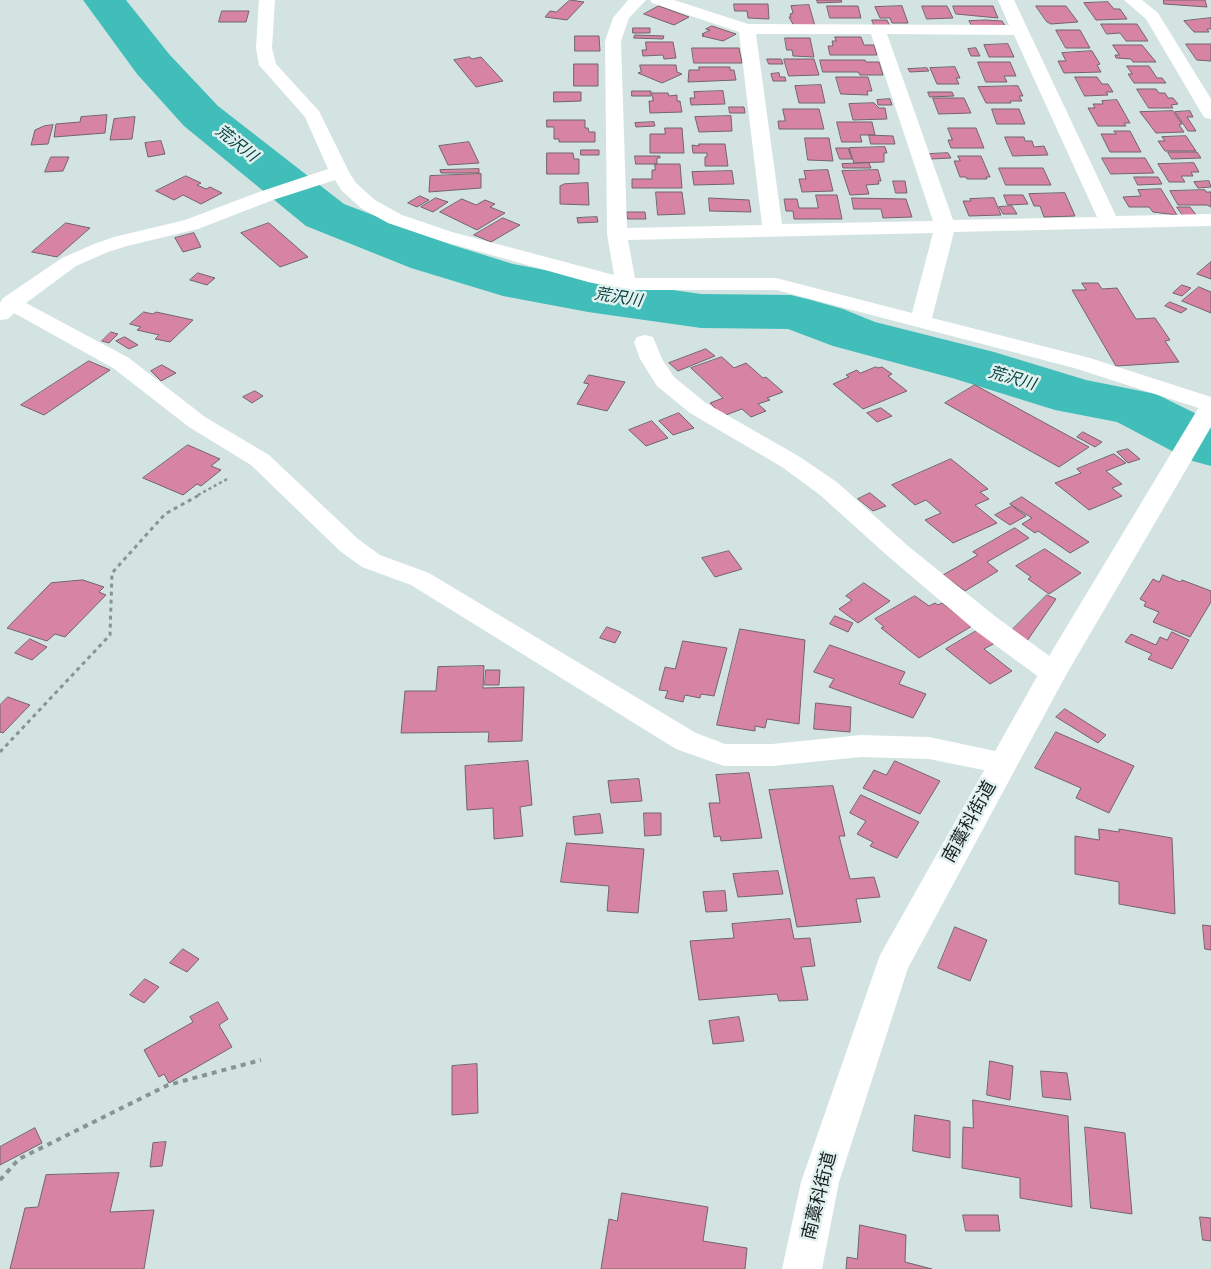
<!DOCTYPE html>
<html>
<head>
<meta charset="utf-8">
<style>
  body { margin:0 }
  canvas { display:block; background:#d3e3e2 }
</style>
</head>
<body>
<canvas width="1211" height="1269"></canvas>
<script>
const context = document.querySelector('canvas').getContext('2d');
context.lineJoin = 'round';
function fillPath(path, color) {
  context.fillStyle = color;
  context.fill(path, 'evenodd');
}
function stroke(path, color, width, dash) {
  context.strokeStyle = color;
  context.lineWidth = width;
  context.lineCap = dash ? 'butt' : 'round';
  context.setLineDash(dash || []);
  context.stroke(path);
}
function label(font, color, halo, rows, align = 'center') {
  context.font = font + ' "Times New Roman","Noto Sans JP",serif';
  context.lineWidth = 5;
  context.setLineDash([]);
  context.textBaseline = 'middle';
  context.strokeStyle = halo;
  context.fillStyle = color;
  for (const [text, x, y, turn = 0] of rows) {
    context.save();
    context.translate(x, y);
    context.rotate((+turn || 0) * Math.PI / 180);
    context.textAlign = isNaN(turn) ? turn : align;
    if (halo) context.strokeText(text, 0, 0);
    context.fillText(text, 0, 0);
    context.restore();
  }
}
const river = new Path2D(`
  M83 0H126L169 54 218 106 344 204 449 244 513 264 588 278 701 294 791 295 811 300 843 309 875 322 994 352 1086 380 1156 394 1211 421V466L1189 460 1117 422 1055 410 952 378 833 346 788 329 701 328 588 312 503 296 411 268 306 226 184 126 137 74Z`);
const building = new Path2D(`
  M570 0 584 2 567 20 545 17 550 11 556 12Z
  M817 0H841L842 2 818 3Z
  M1164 0H1205L1207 7 1164 4Z
  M1108 2 1114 9H1120L1127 19 1096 20 1084 3Z
  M734 4H768L769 19 748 18 747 11H735Z
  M809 5 815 26H794L789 17H791L790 14 793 13 791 6Z
  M659 6 689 17 674 25 644 14Z
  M827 6H858L861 18H830Z
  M902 6 908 23H892L890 18H880L875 7Z
  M922 6H947L953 18 927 19Z
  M953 6H993L998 18 956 14Z
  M1036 6H1066L1078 22 1051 24 1047 22Z
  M222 11H249L246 22H219Z
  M1211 18V29H1207L1209 32H1194L1184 21Z
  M872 20H887L890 26 875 27Z
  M986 20 1002 21 1006 27 972 26 969 21Z
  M1101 24H1137L1148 41H1126L1120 33 1107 34Z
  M712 26 736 34 723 41 702 36 704 35 702 34 710 30 706 29Z
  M633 28H650V33H633Z
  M1056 30H1080L1090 48H1066Z
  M635 35 664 36 663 39 634 38Z
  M575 36H599L600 51H575Z
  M835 37H861L864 45H874L877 55H830L828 46H833L832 41H836Z
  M785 38H810L814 57 793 56 792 50H787Z
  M646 42H673L676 58 664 59 663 55 643 56 642 50H646Z
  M1008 44 1014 57H989L984 45Z
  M1186 44H1211V61L1197 60Z
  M1113 45H1142L1156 62H1133L1131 59 1116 58 1115 55H1119Z
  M692 48H739L742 63H694Z
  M976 48 980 56H971L968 49Z
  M1092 51 1100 64 1097 65 1101 72 1064 73 1058 61H1066L1062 53Z
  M470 57 472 59 481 57 503 81 476 87 454 60Z
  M767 59H781L783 64H769Z
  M784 59H814L819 75 789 76Z
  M820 60H865L866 62H879L883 75H860L858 72H823Z
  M978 62H1010L1016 76H1004L1007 82H986Z
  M574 64H598V86H574Z
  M640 65H676L677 72 682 74 662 83 638 73 641 72Z
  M1127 66H1149L1157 78H1162L1166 83H1134L1128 74H1132Z
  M699 67H730V70H734L736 80 688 82 689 70H699Z
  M955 67 960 78H956L959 84H937L930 68Z
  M927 68 929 71 910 72 908 69Z
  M779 73 780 77H785L786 81H773L771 74Z
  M836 77H868L872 91H867L868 95 841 94Z
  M1075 77H1097L1102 84H1108L1113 92H1106L1108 95 1085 96Z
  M821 85 825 103H799L795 86Z
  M1018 86 1023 96H1019L1022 101H1010L1011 103H986L978 87Z
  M1137 89H1156L1159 93H1165L1168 98H1173L1178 104 1171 105 1173 108H1149Z
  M632 91H651V96H632Z
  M723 91 725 104 691 105 690 98H695L694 92Z
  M554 92H581V101L554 102Z
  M928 92H952L954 96 930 97Z
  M652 93H668L669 96 677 95V101H680L682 112 650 113 649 101H653Z
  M933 98H964L971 113 939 114Z
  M890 99 892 105H878L877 100Z
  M1117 100 1130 123H1124L1126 126H1098L1088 108H1095L1093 104H1103L1102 101Z
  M874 103 879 108H885L887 119 853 120 849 104Z
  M729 107H744L745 113H730Z
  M783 109H819L824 129H779L778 121H785Z
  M992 109H1019L1025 124H997Z
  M1173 111 1182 124 1179 125 1184 132 1156 133 1140 112Z
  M1190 111 1193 117H1187L1196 131H1188L1175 112Z
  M107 115 105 133 54 137 56 124 80 122 81 117Z
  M731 116 732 131 699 132 695 117Z
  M135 117 132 139 110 140 114 119Z
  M547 120H585V128H588L589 132H595V142H559V139H554V127H547Z
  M654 122 655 126 636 127 635 123Z
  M837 122H872L875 135H860L862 142H842Z
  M53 125 48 144 31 145 35 130 44 126Z
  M665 128H682L684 153H650V134H665Z
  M948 128H976L984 148H951L948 140H952Z
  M1114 131H1130L1141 152H1110L1101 134H1116Z
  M869 135 893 136 895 144H871Z
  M1186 136 1196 151H1165L1158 141H1165L1162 137Z
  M1005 137H1024L1025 141H1032L1034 147 1044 146 1048 155 1013 156Z
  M805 138H829L833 161 808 160Z
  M161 141 165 154 148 157 145 143Z
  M469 142 479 163 448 165 439 146Z
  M699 144H725L728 166H705V157H707V153H693L692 145 699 146Z
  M885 147 887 153H884V162L854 163 849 148Z
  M836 148H848L852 159H840Z
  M581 150H599V155H581Z
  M1168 152H1197L1201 158 1172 159Z
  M547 153H573L574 159H579V174H547Z
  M948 153 951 158 931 159 929 154Z
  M635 156H660V158H657V164H636Z
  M958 156H981L990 177H986L987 179H967L966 177H960L954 161H960Z
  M51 157H69L63 171 45 172Z
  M1102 158H1145L1154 173 1111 174Z
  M869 163 871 168H843L842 164Z
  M1194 163 1199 172H1191L1193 176H1181L1185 182H1169L1158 164Z
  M655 164H680L682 188H632V179H652V170H655Z
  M999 168H1043L1051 185H1006Z
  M479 169V173H441L440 170Z
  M828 170 833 191 802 192 799 179H806L804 171Z
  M878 170 881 181H878L879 184 866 185 869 194 850 195 842 171Z
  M732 171 734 184 694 185 692 172Z
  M481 174V188L429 192 430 176Z
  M186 176 201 183 197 185 206 189 210 187 222 193 201 204 183 195 174 200 156 191Z
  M1134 177H1158L1162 184 1138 185Z
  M893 181H905L907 193H896Z
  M1209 181 1211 187 1198 188 1194 182Z
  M588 183 589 205 560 204V186L564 184Z
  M1161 189 1177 215 1153 212 1149 207H1129L1123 197 1141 196 1138 190Z
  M1205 190 1206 192H1211V207L1207 205H1178L1170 191Z
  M656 192H682L685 214 658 215Z
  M1065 193 1075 216 1044 217 1040 206H1034L1029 194Z
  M816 195H837L842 219H794L793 211H786L784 199H797L799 208H818Z
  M1004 195H1023L1028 204 1008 205Z
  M420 196 429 200 417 207 408 203Z
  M436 198 448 202 433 212 421 207Z
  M709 198 749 200 751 212 710 211Z
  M852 198 906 199 912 217 883 218 881 209H854Z
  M994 198 1001 215 969 216 963 201H971L970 199Z
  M462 199 476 205 485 200 495 204 490 207 505 213 477 230 440 212Z
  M1012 206 1017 214H1003L999 207Z
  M1177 207H1190L1197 216 1184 217Z
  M627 212H645L646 219H628Z
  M597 217 598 222 578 223 577 218Z
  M503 218 520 225 491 242 474 235Z
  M66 223 90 228 57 257 32 252Z
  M269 223 308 257 280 267 241 233Z
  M194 233 201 247 183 252 175 238Z
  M1211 262V279L1197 274Z
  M198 273 215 278 207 285 190 280Z
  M1082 283H1098L1102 289 1117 288 1136 319 1155 318 1170 340 1165 341 1179 362 1116 366 1072 290H1086Z
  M1182 285 1191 288 1182 296 1173 293Z
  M1199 287 1211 292V313L1182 301Z
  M1170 302 1187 309 1181 313 1165 306Z
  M144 312 153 314 156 312 193 320 170 342 155 339 159 335 137 330 141 327 130 324Z
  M111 332 118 334 109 343 102 341Z
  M125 337 138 345 129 349 116 341Z
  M706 349 715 356 678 371 669 363Z
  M722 357 734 368 746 363 763 378 766 377 783 392 767 398 770 400 758 404 766 411 751 417 742 409 723 416 710 403 723 398 691 368Z
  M89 361 110 370 44 415 21 405Z
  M162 365 176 373 161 381 151 371Z
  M876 367 878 368 882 367 892 374 888 376 907 391 863 409 833 384 849 377 846 375 857 370 860 373Z
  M589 375 625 382 607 411 577 404 589 384 584 383Z
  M975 385 1089 447 1059 467 945 403Z
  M255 391 263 396 252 403 243 397Z
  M881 408 892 416 877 422 867 413Z
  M679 413 694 428 673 435 659 421Z
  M652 421 668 438 646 446 629 430Z
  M1083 432 1102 442 1095 447 1077 437Z
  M188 445 220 459 211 466 221 470 201 486 197 484 183 495 143 478Z
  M1128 449 1140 459 1128 463 1117 452Z
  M1114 454 1126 463 1106 471 1122 484 1112 488 1122 496 1089 510 1055 483 1081 473 1077 469Z
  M951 459 988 489 980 492 989 499 975 505 997 523 953 543 925 520 941 513 926 500 915 505 892 485Z
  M870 493 886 506 873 511 858 499Z
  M1022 497 1089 542 1070 553 1038 531 1035 533 1022 524 1032 518 1010 504Z
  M1012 506 1026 516 1010 525 995 515Z
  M1015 528 1029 538 987 562 998 571 965 591 943 575 978 555 973 552Z
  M1045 549 1081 573 1049 594 1028 579 1031 577 1016 566Z
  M729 551 742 569 715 577 702 558Z
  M1163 575 1180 582 1182 580 1211 591V602L1190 637 1153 622 1159 612 1144 606 1146 602 1140 599 1153 579 1159 582Z
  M83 580 104 587 99 592 106 595 65 637 55 634 47 641 7 628 51 583Z
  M864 583 890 601 858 623 839 609 852 600 846 596Z
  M1047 595 1056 599 1027 641 1010 632Z
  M915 596 929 606 935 603 938 605 942 603 972 626 919 658 881 628 884 627 875 619Z
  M835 616 853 623 848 632 830 624Z
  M607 627 621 632 615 643 600 638Z
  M740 629 805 640 799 724 767 719 765 728 755 726V731L717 725Z
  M978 630 995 643 984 649 1012 671 990 684 946 649Z
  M1172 632 1189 640 1172 669 1148 659 1152 654 1125 642 1131 634 1156 645 1160 637 1167 640Z
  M30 639 47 647 32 660 15 653Z
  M683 641 727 648 714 696 701 694 700 698 685 695 683 702 665 698 668 691 659 690 665 667 675 669Z
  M830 645 905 672 899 684 926 694 913 718 829 687 834 679 814 672Z
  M484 666 483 688 524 687 522 741 488 742 489 732 401 733 405 691H436L438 667Z
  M486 670H500L499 685H485Z
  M8 697 30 705 3 733 0 732V705Z
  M816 703 851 707 850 732 814 729Z
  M1065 709 1106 735 1098 743 1056 717Z
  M1056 732 1134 766 1109 813 1076 798 1081 788 1035 768Z
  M528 761 532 805 520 807 523 836 494 839 493 808 467 810 465 766Z
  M895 761 940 781 920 814 863 788 874 770 886 775Z
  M749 773 762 838 721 841 720 836 714 837 709 803H720L716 775Z
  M639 779 642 801 611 803 608 781Z
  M833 786 845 836H839L850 879 874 877 880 897 856 899 861 922 797 927 769 790Z
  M861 795 919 822 897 858 870 846 873 842 857 834 866 821 850 813Z
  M644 813H661V835L645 836Z
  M600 814 603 833 575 835 573 817Z
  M1099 829 1119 832V829L1172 838 1175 914 1119 904V882L1075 874V836L1099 840Z
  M567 843 644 849 638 913 607 911 609 886 561 882Z
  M778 871 783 894 738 897 733 874Z
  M725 891 727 911 706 912 703 892Z
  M790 919 794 939 810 938 815 966 801 967 808 1000 779 1001 777 994 699 1000 690 941 734 938 732 924Z
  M1203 925 1211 926V950L1205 949Z
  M955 927 987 940 970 981 938 968Z
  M183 949 199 959 187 972 170 963Z
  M145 979 159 987 144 1003 130 995Z
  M218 1002 228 1019 219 1025 232 1047 169 1083 164 1074 159 1077 144 1050 193 1022 190 1017Z
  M739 1017 744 1041 713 1044 709 1021Z
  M990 1061 1013 1066 1010 1100 987 1095Z
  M477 1064 478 1113 452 1115V1066Z
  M1041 1071 1067 1073 1071 1100 1043 1097Z
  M973 1100 1068 1116 1072 1207 1020 1198V1178L962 1168 963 1127 973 1128Z
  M915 1115 950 1121V1158L913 1151Z
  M1085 1127 1125 1133 1132 1214 1091 1208Z
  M35 1128 42 1143 0 1165V1147Z
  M166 1142 162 1166 150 1167 153 1143Z
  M119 1173 110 1212 154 1210 144 1269H10L25 1208 38 1207 46 1175Z
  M622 1193 708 1207 703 1241 747 1248 745 1269H601L609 1219 617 1221Z
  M963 1215H998L1000 1231H966Z
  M1200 1217 1211 1218V1241L1203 1240Z
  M860 1225 906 1235 905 1262 932 1269H846L847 1257 857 1259Z`);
const pathFar2 = new Path2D(`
  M198 495 229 478`);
const pathFar1 = new Path2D(`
  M0 752 110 635 112 573 165 514 201 494`);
const path = new Path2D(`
  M0 1180 19 1159 168 1085 261 1060`);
const minor = new Path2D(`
  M259 0H275L272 48 276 64 319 111 349 172 356 183 375 200 402 215 452 232 614 275 607 234 605 41 613 18 628 0H646L629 18 621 41 627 228 762 225 739 32 652 3 650 0H674L748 24 1009 25 998 0H1014L1116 216 1211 214V226L954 232 932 318 1090 358 1211 397V412L1074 368 776 290H626L588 282 438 240 388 223 361 208 342 191 335 180 273 200 198 229 127 246 108 252 76 266 26 303 129 358 205 417 269 455 358 539 380 555 429 573 696 733 725 744H772L861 735 929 737 1014 755 1018 763 1014 771 1003 774 929 759 861 757 772 766H724L676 749 411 585 362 567 340 551 251 465 189 427 113 368 14 313 8 319 0 320V303L3 298 62 258 94 244 114 237 185 220 259 192 328 169 305 117 259 65 256 48ZM756 34H871L933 221 782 224ZM887 34 1014 35 1097 217 953 220ZM933 233 912 313 776 278H635L628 240Z
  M1124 0H1142L1158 13 1211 99V119L1205 118 1202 114 1146 19Z
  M645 335 653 337 662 359 674 377 706 403 800 457 838 483 908 546 996 617 1063 666 1067 673 1063 680 1053 683 1043 680 976 631 890 558 820 495 782 467 690 413 657 386 640 359 634 342 637 337Z`);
const secondary = new Path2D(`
  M1211 400V427L1066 675 908 968 839 1182 822 1269H782L801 1182 880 955 1043 666 1199 407 1203 402Z`);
const farWaternames = [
  ["荒沢川",236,144,38],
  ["荒沢川",618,298,9],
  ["荒沢川",1012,379,16]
];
const streetNames = [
  ["南藁科街道",970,822,-61],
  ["南藁科街道",820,1196,-76]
];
fillPath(river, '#42beba');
fillPath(building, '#d784a3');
stroke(building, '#726569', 1);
stroke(pathFar2, '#889493', 2.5, [3, 3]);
stroke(pathFar1, '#889493', 3, [4, 4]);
stroke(path, '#889493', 4, [5, 5]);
fillPath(minor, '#fff');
fillPath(secondary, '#fff');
label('italic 16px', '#06403e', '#e0f0ef', farWaternames);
label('18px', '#181e1d', '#e0f0ef', streetNames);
</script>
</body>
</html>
